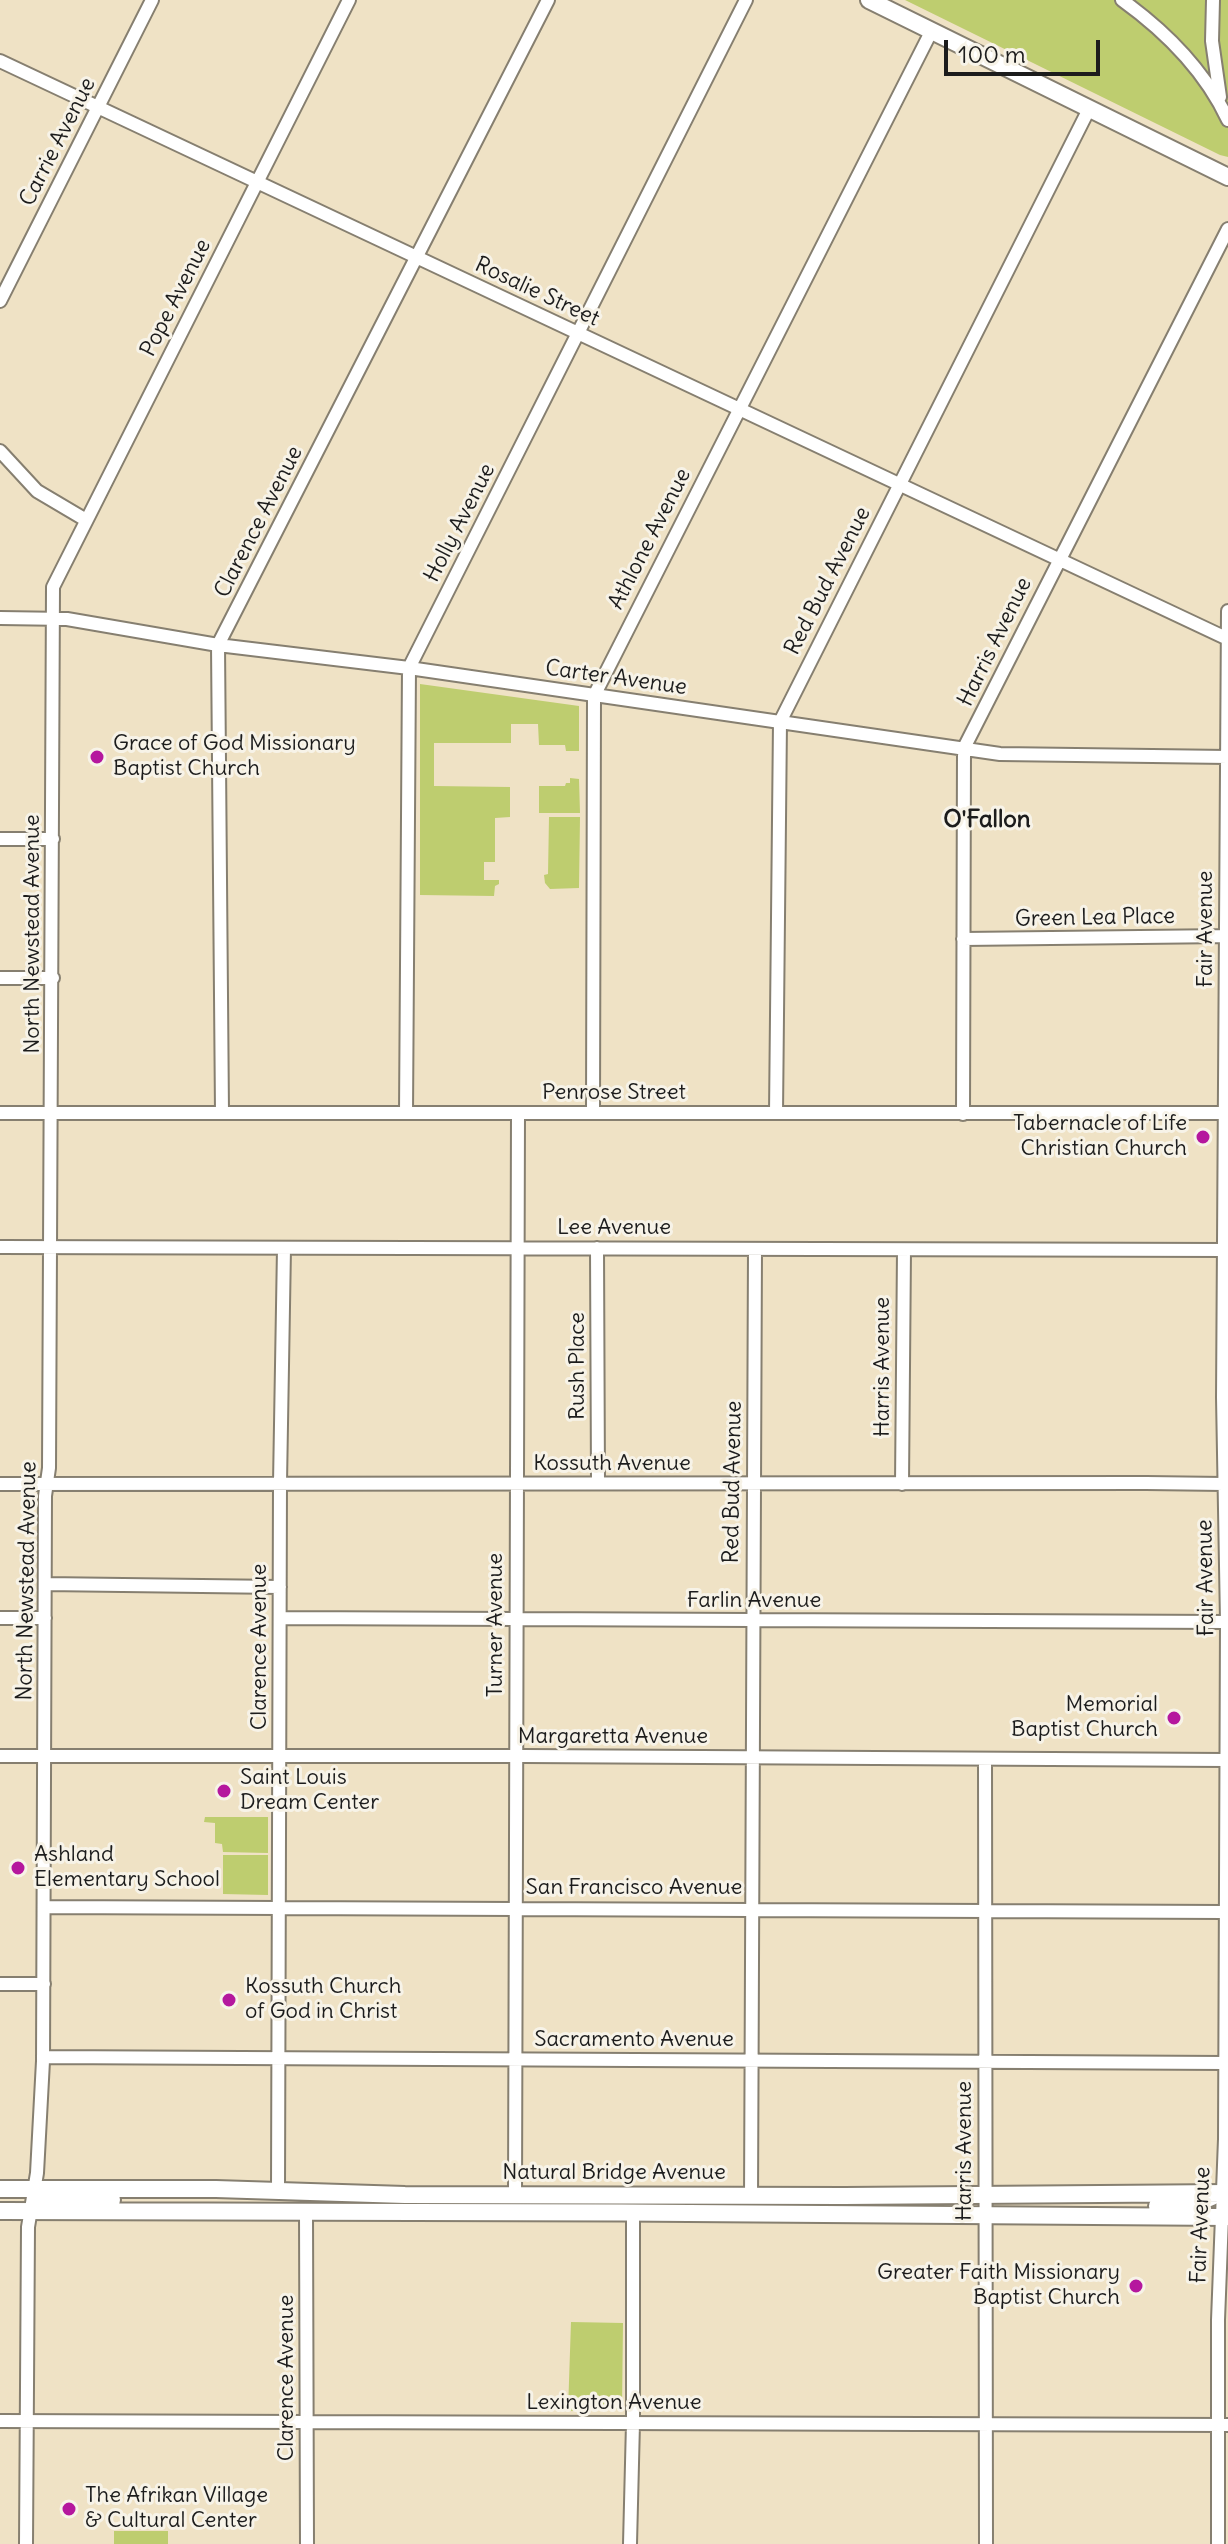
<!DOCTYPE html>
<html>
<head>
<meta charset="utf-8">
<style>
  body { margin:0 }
  #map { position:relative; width:1228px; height:2544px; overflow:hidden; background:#efe2c5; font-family:Delius,sans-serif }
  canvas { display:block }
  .scale { position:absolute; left:944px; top:40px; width:156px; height:36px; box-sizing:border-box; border:4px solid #1c1c1c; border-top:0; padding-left:10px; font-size:24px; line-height:28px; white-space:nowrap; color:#1c1c1c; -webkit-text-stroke:6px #f7f3e8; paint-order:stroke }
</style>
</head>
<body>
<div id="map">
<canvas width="1228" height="2544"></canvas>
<div class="scale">100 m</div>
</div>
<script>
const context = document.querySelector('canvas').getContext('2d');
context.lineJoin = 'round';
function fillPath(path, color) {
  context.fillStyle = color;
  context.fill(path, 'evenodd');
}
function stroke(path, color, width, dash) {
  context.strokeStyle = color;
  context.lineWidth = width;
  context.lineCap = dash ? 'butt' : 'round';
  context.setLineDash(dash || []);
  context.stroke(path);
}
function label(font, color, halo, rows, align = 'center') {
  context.font = font + ' Delius,sans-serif';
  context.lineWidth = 6;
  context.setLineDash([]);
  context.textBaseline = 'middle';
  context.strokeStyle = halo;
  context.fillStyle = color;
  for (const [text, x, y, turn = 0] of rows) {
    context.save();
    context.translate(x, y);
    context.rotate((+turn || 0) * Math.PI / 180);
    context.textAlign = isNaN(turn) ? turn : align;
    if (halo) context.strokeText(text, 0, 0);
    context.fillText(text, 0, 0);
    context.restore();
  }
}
const green = new Path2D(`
  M905 0H1228V157L1220 155Z
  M420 684 579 706V751H566L565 745H539L538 724H511V743H434V786L510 787V817L495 818V862H484V880H499V884L495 886 494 896 420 895Z
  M570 778 579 779 580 813H539V786H565L566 783H570Z
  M549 817H580L579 888 550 889 545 883 544 875 548 874Z
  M205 1817H268V1853L223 1852 222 1844 215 1843V1823L204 1822Z
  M223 1855H268V1895L223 1894Z
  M571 2322 623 2323 622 2409 568 2411Z
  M114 2531H168V2544H114Z`);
const minor = new Path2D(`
  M1122 0C1165 31 1205 71 1228 120
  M1213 0 1212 41 1220 97
  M0 61 1228 639
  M0 301 152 0
  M0 451 37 491 86 520
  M0 618 67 619 218 645 409 668 1000 754 1228 757
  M0 839H53
  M963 939 1228 936
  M0 978H53
  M0 1113H1228
  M222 1113 218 645 548 0
  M406 1113 409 668 746 0
  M593 1113 594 696 932 30
  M776 1113 780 722 1089 109
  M963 1114 964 748 1228 229
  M0 1247 1228 1250
  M597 1248 598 1483
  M0 1484 1146 1483 1224 1484 1228 1486
  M902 1484 904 1250
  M45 1584 280 1587
  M0 1618H45
  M280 1618 1227 1622
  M0 1756H526L1226 1760
  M985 1759 986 2544
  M44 1907 1224 1912
  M0 1984H44
  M44 2057 1225 2063
  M278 2190 280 1483 284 1248
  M515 2194 518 1113
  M751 2196 755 1249
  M306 2212 307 2544
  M0 2421 1228 2425
  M26 2544 28 2227 37 2173 43 2061 45 1496 49 1468 53 587 349 0
  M630 2544 633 2423V2211
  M1218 2544V2320L1225 2139 1227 1622 1223 1397 1228 611`);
const major = new Path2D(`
  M869 0 1228 177
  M0 2189H216L405 2195 844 2196 1228 2193
  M43 2202 112 2200
  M1157 2206 1193 2205 1212 2197
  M0 2211C409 2210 819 2214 1228 2217`);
const markers = [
  [97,757,8,"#b5179e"],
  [1203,1137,8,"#b5179e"],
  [1174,1718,8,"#b5179e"],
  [224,1791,8,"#b5179e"],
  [18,1868,8,"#b5179e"],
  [229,2000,8,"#b5179e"],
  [1136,2286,8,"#b5179e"],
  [69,2509,8,"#b5179e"]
];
const streetNames = [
  ["Carrie Avenue",58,142,-63],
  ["Rosalie Street",537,292,25],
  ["Pope Avenue",176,298,-63],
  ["Clarence Avenue",259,522,-63],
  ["Holly Avenue",460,523,-63],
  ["Athlone Avenue",650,539,-63],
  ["Red Bud Avenue",828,581,-63],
  ["Harris Avenue",995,642,-64],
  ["Carter Avenue",616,678,8],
  ["Green Lea Place",1095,918,-1],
  ["Fair Avenue",1206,929,-90],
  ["North Newstead Avenue",33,934,-90],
  ["Penrose Street",614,1093],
  ["Lee Avenue",614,1228],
  ["Rush Place",578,1366,-90],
  ["Harris Avenue",883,1367,-90],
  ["Kossuth Avenue",612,1464],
  ["Red Bud Avenue",733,1482,-89],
  ["Fair Avenue",1206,1578,-91],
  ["North Newstead Avenue",27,1581,-89],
  ["Farlin Avenue",754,1601],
  ["Turner Avenue",496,1625,-90],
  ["Clarence Avenue",260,1647,-90],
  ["Margaretta Avenue",613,1737],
  ["San Francisco Avenue",634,1888],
  ["Sacramento Avenue",634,2040],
  ["Harris Avenue",965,2151,-90],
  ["Natural Bridge Avenue",614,2173],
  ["Fair Avenue",1201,2225,-88],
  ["Clarence Avenue",287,2378,-90],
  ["Lexington Avenue",614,2403]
];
const poiNames = [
  ["Grace of God Missionary",113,744],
  ["Baptist Church",113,769],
  ["Tabernacle of Life",1187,1124,"right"],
  ["Christian Church",1187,1149,"right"],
  ["Memorial",1158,1705,"right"],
  ["Baptist Church",1158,1730,"right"],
  ["Saint Louis",240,1778],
  ["Dream Center",240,1803],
  ["Ashland",34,1855],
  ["Elementary School",34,1880],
  ["Kossuth Church",245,1987],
  ["of God in Christ",245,2012],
  ["Greater Faith Missionary",1120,2273,"right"],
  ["Baptist Church",1120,2298,"right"],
  ["The Afrikan Village",85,2496],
  ["& Cultural Center",85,2521]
];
const neighbourhoodNames = [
  ["O'Fallon",987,820]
];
fillPath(green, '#becd6f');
stroke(minor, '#867f70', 16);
stroke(major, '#867f70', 20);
stroke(minor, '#fff', 12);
stroke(major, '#fff', 16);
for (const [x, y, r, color] of markers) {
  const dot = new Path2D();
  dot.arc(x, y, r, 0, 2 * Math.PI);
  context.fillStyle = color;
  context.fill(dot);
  stroke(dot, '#f7f3e8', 3);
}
label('22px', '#1c1c1c', '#f7f3e8', streetNames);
label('22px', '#1c1c1c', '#f7f3e8', poiNames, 'left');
label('bold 24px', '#1c1c1c', '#f7f3e8', neighbourhoodNames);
</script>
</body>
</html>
